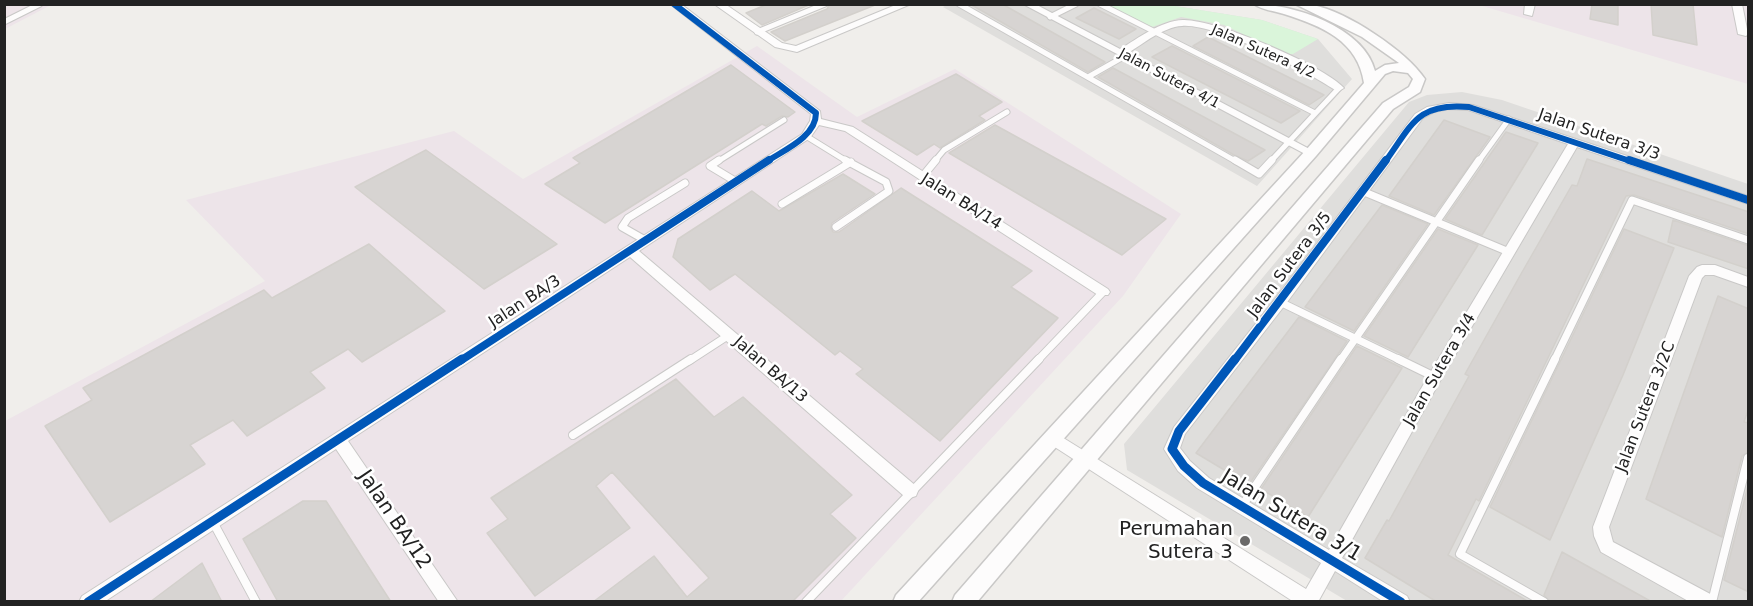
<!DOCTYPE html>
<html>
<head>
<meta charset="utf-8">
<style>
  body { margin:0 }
  #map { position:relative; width:1753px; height:606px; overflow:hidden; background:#f0eeeb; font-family:"DejaVu Sans",sans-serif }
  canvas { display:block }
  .frame { position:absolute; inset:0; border:6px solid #222; pointer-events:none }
</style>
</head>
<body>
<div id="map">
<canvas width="1753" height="606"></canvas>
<div class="frame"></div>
</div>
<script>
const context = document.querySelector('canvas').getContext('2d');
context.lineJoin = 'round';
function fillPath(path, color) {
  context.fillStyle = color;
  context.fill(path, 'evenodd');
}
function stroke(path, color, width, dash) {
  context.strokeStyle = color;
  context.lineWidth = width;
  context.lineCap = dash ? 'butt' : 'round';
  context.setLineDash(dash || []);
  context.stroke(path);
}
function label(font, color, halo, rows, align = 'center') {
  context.font = font + ' "DejaVu Sans",sans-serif';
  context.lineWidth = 5;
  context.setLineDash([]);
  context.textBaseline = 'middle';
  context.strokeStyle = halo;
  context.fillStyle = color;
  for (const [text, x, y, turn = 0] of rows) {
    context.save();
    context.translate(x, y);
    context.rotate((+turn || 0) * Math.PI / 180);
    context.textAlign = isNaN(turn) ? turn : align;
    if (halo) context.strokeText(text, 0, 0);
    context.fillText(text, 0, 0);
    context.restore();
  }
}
const residential = new Path2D(`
  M948 4 1169 5 1262 20 1318 39 1352 79 1257 186 943 7Z
  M1462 92 1502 100 1748 184V601H1347L1127 470 1124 444 1409 102 1427 95Z`);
const industrial = new Path2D(`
  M5 5H51L5 29Z
  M1479 5H1748V84Z
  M757 46 857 117 955 69 1181 214 1123 296 841 601 5 602V421L265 281 186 200 454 131 523 179Z`);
const park = new Path2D(`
  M1106 5H1169L1262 20 1318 39 1293 54H1284L1224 25 1181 17 1152 27Z`);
const building = new Path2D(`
  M768 4H811L762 25 746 13Z
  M830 4 875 5 785 41 771 32 827 9Z
  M970 4H1002L1105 62 1088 72Z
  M1592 4H1618V25L1590 19Z
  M1651 4H1693L1697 45 1653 35Z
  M1094 8 1136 29 1119 39 1076 18Z
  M1208 37 1324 95 1309 105 1193 46Z
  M1172 46 1182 51 1300 111 1281 123 1152 57Z
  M731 65 795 112 788 117 782 116 766 126 762 124 605 223 545 184 580 163 573 158Z
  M1113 68 1265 150 1248 161 1234 155 1098 77Z
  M956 74 1002 102 979 116 985 120 940 148 934 144 917 155 862 121Z
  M1444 120 1490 137 1434 215 1389 196Z
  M995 125 1166 219 1122 255 949 153Z
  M1506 132 1538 143 1482 235 1445 219Z
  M426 150 557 244 484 289 355 187Z
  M1587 159 1749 212V234L1634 195 1626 196 1479 501 1476 499 1448 555 1529 602H1437L1365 558 1387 520 1389 521 1469 376 1465 374 1521 274 1572 185 1577 186Z
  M843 174 875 194 832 223 831 228 833 232H839L901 188 1032 271 1011 287 1058 318 940 441 856 374 863 369 840 351 835 355 735 274 710 290 673 257 678 239 752 191 779 211Z
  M1382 205 1428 224 1354 331 1305 307Z
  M1673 220 1749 246V269L1668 242Z
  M1438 229 1478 245 1408 357 1364 336Z
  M1624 229 1674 248 1623 375 1550 540 1490 507Z
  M369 244 445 311 362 362 348 349 310 372 325 388 247 436 233 420 190 445 205 464 110 522 45 426 92 400 83 388 264 290 272 298Z
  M1718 296 1749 309V407L1744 422 1749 423V452L1742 456 1722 537 1646 499Z
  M1299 317 1347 341 1250 483 1242 478 1241 480 1196 453Z
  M1357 346 1402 368 1308 517 1261 489Z
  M676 379 714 417 743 397 852 495 830 514 856 538 792 602H593L654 556 687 597 709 578 612 472 596 486 630 528 535 596 487 533 508 519 491 498Z
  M1749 482V592L1724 580Z
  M303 501H326L391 602H278L243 539Z
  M1562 552 1652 602H1550L1544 595Z
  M202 563 222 602H150Z`);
const serviceFar2 = new Path2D(`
  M959 4 1237 162
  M1100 4 1315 113
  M1050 17 1076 4
  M4 22 40 4
  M757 32 825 4
  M1088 77 1125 56
  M806 136 848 162
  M717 162 784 120
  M934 162 944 150 1007 112
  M1270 162 1339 88
  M1478 162 1509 119`);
const serviceFar1 = new Path2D(`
  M719 160 710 166 735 181
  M1235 160 1259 174 1272 160
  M922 177 936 160
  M1362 191 1509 252
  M782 204 851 162
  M836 227 889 191 886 182 845 160
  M645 240 622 227 628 218 685 183
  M1280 302 1402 361
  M689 361 729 335
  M1037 361 1103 292
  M1340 361 1479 160
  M1554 361 1632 200 1748 240`);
const service = new Path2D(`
  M1398 359 1435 377
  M573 435 691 359
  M1242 506 1341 359
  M213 522 256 602
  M806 602 1039 359
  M1544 602 1460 554 1555 359
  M1712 602 1748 458`);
const minor = new Path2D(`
  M670 4H681L820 111 821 119 853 127 1108 289 1110 292 1108 295H1098L845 131 819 125 810 138 639 251 916 486 918 491 916 496 910 498 904 496 630 257 348 441 458 602H439L336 449 104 602H79L82 596 802 134 810 121 811 114Z
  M714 4H725L782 43 796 46 898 4H911L797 52 775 47Z
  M1023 4H1035L1120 49C1139 38 1160 21 1183 20 1215 19 1323 65 1344 88L1339 91 1335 90C1306 71 1215 23 1182 26 1163 27 1143 44 1128 53L1317 153 1311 156 1307 155Z
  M1525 4H1535L1532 16 1524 14Z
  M1732 4H1742L1748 34 1746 36 1738 34Z
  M1449 103 1473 105 1748 196V204L1577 147 1440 381 1342 558 1407 596 1410 602H1384L1335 571 1318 602H1294L1047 442 1044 438 1047 434 1052 432 1057 434 1306 589 1321 563 1197 488 1178 471 1164 449 1174 427 1275 299 1415 114 1427 107ZM1449 109 1468 110 1568 144 1430 373 1329 550 1209 478 1190 461 1180 448 1185 434 1285 305 1423 118 1434 112Z
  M1702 265H1715L1748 277V287L1714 275H1705L1702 278 1609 527 1613 542 1714 596 1717 602H1690L1601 552 1594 536 1593 527 1689 276 1697 267Z`);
const tertiary = new Path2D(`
  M1254 4C1293 4 1364 27 1375 71L1385 65 1399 63 1362 37 1295 4C1301 4 1308 4 1313 5 1348 12 1406 51 1425 79L1420 92 1393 109 977 602H952L955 595 1383 103 1409 87 1413 79 1408 73 1393 71 1385 74 1316 156 918 602H893L896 595 1306 150 1364 83C1358 41 1322 26 1284 14 1275 11 1262 10 1254 4Z`);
const cyclewayFar2 = new Path2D(`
  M674 4 816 113C816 137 784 150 766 162
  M1385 162C1412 125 1417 102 1469 107L1633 162`);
const cyclewayFar1 = new Path2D(`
  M1629 160 1748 200
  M460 361 769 160
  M1234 361 1386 160`);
const cycleway = new Path2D(`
  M1235 359 1179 431 1172 449 1184 466 1203 483 1401 602
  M88 602 462 359`);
const markers = [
  [1245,541,6,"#6a6968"]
];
const farStreetnames = [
  ["Jalan Sutera 4/2",1263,52,24],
  ["Jalan Sutera 4/1",1169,79,28]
];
const streetNames = [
  ["Jalan Sutera 3/3",1599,135,19],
  ["Jalan BA/14",961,202,32],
  ["Jalan Sutera 3/5",1290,265,-53],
  ["Jalan BA/3",525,302,-33],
  ["Jalan BA/13",770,370,41],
  ["Jalan Sutera 3/4",1440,370,-60],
  ["Jalan Sutera 3/2C",1646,407,-69]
];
const nearStreetnames = [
  ["Jalan Sutera 3/1",1291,516,31],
  ["Jalan BA/12",394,520,56]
];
const nearPoinames = [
  ["Perumahan",1233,530],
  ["Sutera 3",1233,553]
];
fillPath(residential, '#dfdedc');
fillPath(industrial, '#ede4e9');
fillPath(park, '#daf5da');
fillPath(building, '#d7d4d2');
stroke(building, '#d3d0cc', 1.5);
stroke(serviceFar2, '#c9c8c7', 7);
stroke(serviceFar1, '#c9c8c7', 9);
stroke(service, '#c9c8c7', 10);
stroke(minor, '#c9c8c7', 2);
stroke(tertiary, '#c9c8c7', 3);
stroke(serviceFar2, '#fdfcfc', 5);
stroke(serviceFar1, '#fdfcfc', 7);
stroke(service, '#fdfcfc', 8);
fillPath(minor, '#fdfcfc');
fillPath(tertiary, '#fdfcfc');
stroke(cyclewayFar2, '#0057b8', 6);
stroke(cyclewayFar1, '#0057b8', 8);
stroke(cycleway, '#0057b8', 9);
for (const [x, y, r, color] of markers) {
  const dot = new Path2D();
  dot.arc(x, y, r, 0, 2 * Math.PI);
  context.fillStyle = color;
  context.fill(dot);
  stroke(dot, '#fff', 2);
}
label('14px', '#222', '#fff', farStreetnames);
label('16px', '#222', '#fff', streetNames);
label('20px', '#222', '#fff', nearStreetnames);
label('20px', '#222', '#fff', nearPoinames, 'right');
</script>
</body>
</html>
